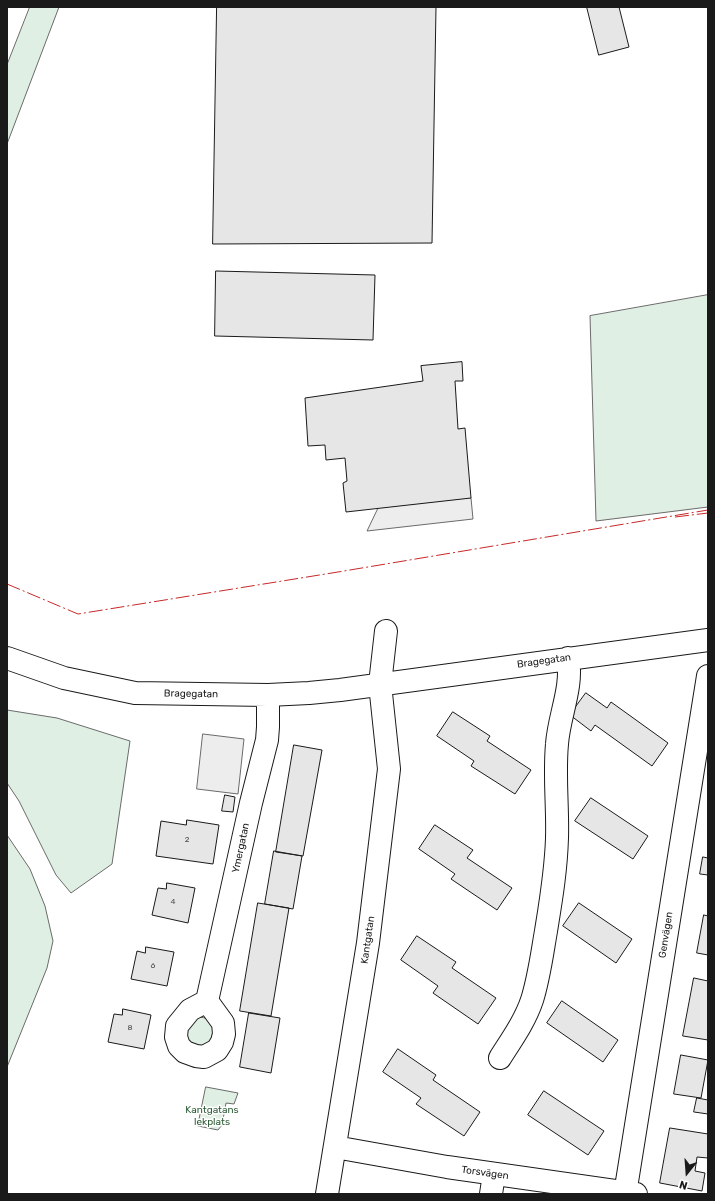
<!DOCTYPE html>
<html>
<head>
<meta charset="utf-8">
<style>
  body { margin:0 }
  #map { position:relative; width:715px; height:1201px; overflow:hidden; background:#fff; font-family:Rubik,sans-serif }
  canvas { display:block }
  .frame { position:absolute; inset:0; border:8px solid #1a1a1a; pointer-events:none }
  .north { position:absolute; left:667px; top:1153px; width:40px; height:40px; -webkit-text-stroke:3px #fff; paint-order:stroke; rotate:197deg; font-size:11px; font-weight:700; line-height:16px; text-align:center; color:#1a1a1a }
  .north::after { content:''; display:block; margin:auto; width:14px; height:18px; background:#1a1a1a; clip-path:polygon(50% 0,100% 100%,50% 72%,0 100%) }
</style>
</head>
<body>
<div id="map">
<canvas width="715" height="1201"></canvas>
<div class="frame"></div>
<div class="north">N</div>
</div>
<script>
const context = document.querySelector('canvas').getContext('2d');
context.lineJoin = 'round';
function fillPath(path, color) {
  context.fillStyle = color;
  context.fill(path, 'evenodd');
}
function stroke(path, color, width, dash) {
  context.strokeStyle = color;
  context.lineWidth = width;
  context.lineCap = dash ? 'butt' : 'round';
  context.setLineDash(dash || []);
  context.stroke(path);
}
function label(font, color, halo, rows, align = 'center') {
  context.font = font + ' Rubik,sans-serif';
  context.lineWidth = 3;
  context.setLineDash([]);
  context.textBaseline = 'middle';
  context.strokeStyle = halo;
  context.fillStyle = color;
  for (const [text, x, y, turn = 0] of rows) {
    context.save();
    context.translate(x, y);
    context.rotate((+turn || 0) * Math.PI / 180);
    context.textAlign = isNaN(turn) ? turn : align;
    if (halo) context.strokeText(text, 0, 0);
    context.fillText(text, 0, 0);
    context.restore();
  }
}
const green = new Path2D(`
  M30 7H59L7 144V65Z
  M708 295V507L596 521 590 316Z
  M7 710 57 718 130 741 112 864 71 893 56 875 19 801 7 783Z
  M7 835 30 869 45 906 53 941 47 968 7 1067Z
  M195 1017C204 1017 208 1018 214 1024V1039L202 1048 189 1044 185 1026Z
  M206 1087 238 1093 234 1104 226 1103 222 1125 218 1130 198 1126Z`);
const parking = new Path2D(`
  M471 498 473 519 367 531 378 508Z
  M203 734 244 739 238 794 197 789Z`);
const building = new Path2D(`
  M217 7H436L432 243 213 244Z
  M587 7H619L629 47 599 55Z
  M216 271 375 275 373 340 215 336Z
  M462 362 463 381H455L458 429 465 428 471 498 346 512 343 483 347 481 345 458 326 460 325 445 308 446 305 398 423 381 421 366Z
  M586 693 607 708 611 702 668 743 652 766 595 725 591 731 570 715Z
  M453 712 490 736 487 741 531 770 515 794 471 766 474 761 437 736Z
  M294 745 322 750 303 856 276 852Z
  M225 795 235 797 233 812 222 811Z
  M591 798 648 836 633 859 575 821Z
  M187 820 219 825 213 864 156 856 161 821 186 825Z
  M435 825 473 850 467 858 512 888 497 910 451 879 455 874 419 849Z
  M274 851 302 856 293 909 265 904Z
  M703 857 708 858V875L700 874Z
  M167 883 195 888 188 923 152 915 158 888 166 889Z
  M258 903 289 908 271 1016 240 1011Z
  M579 903 632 939 616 963 563 926Z
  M704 915 708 916V955L697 953Z
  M417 936 456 962 452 968 496 998 478 1024 433 993 438 986 401 960Z
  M146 947 174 952 167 986 131 979 137 951 145 953Z
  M694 978 708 981V1040L683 1036Z
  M562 1001 618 1040 603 1062 547 1023Z
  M123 1009 151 1015 144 1049 108 1042 114 1014 122 1015Z
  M249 1013 280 1018 271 1073 240 1067Z
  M398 1049 436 1075 433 1080 480 1112 464 1136 416 1104 421 1098 383 1072Z
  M681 1055 708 1060 701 1098 674 1094Z
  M544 1091 604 1131 588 1155 528 1115Z
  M697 1098 708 1100V1114L694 1112Z
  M670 1128 708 1134V1158L697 1157 695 1171 705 1173 702 1191 660 1183Z`);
const minor = new Path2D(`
  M7 658 64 678 135 693 268 695 309 693 340 690 708 640
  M207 1001 190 1010 177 1026 176 1037 179 1046 185 1052 196 1056 204 1057 217 1050 222 1042 224 1034 223 1023 207 1001 251 803 267 740 268 727V695
  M500 1058C512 1039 525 1021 532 1000 539 978 542 954 546 931 551 900 556 871 557 838 558 807 554 776 557 744 559 715 573 688 568 658
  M335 1147 447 1167 636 1194
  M327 1194 368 943 389 769 380 684 386 631
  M491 1194 494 1174
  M625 1194 708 676`);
const power = new Path2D(`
  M675 517 708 513
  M7 584 78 614 338 572 708 510`);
const numberNames = [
  ["2",187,840],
  ["4",173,902],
  ["6",153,966],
  ["8",130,1028]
];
const streetNames = [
  ["Bragegatan",544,661,-8],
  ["Bragegatan",191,694,1],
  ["Ymergatan",241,848,-78],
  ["Genvägen",666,935,-81],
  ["Kantgatan",368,940,-82],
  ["Torsvägen",485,1173,8]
];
const parkNames = [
  ["Kantgatans",212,1110],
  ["lekplats",212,1122]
];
fillPath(green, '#e0efe3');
stroke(green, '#6a6a6a', 1);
fillPath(parking, '#ededed');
stroke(parking, '#6a6a6a', 1);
fillPath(building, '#e6e6e6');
stroke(building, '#1a1a1a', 1);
stroke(minor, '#1a1a1a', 24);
stroke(minor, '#fff', 22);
stroke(power, '#c62828', 1, [14, 3, 2, 3]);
label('8px', '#4d4d4d', null, numberNames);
label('10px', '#1a1a1a', '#fff', streetNames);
label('10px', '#2b5a34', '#fff', parkNames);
</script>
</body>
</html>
